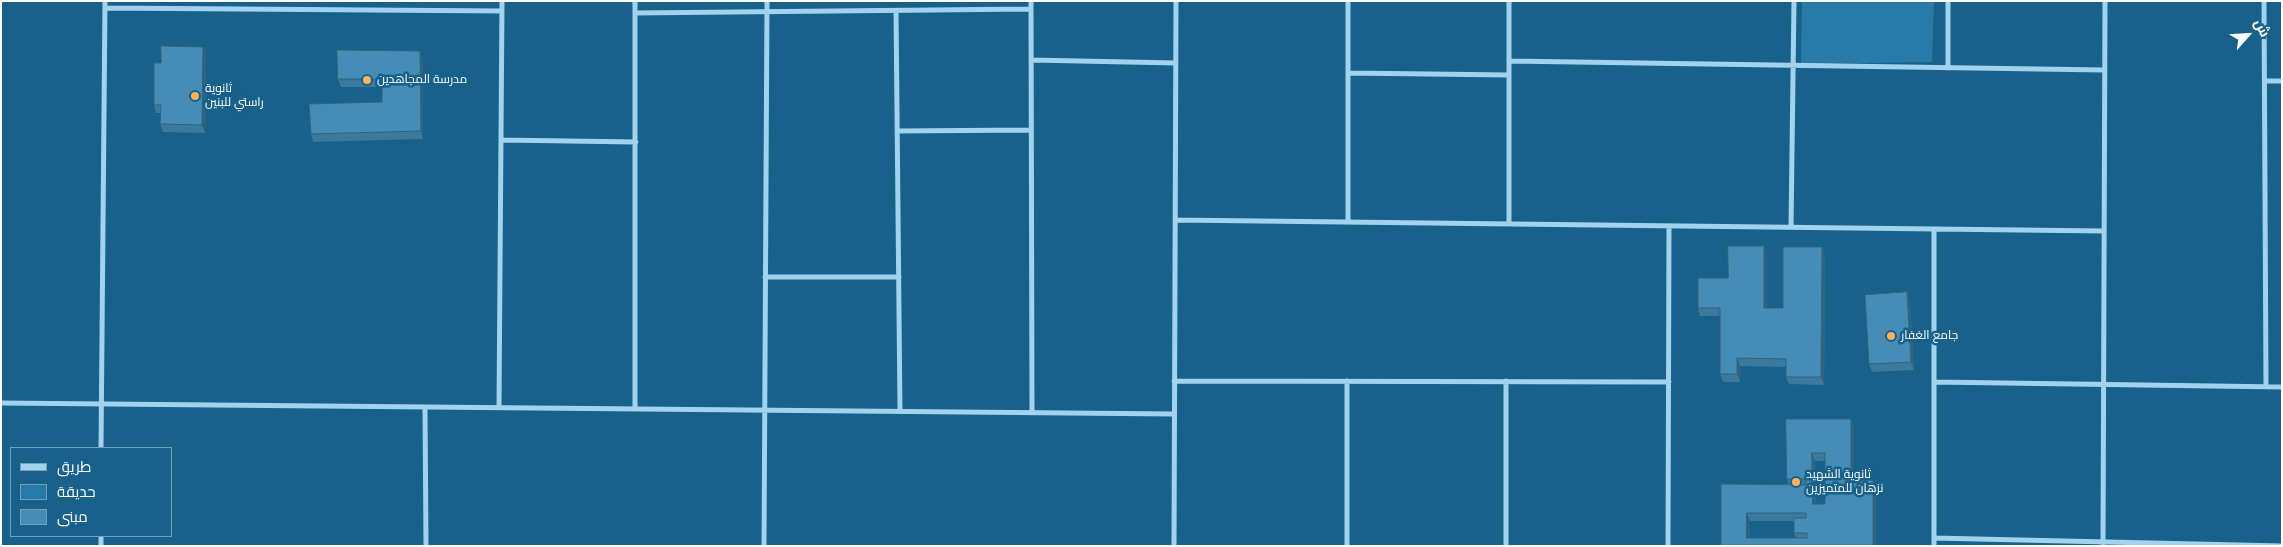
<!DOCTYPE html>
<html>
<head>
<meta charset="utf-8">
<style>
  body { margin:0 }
  #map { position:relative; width:2283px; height:547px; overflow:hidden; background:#18618b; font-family:"Varela Round",Cairo,sans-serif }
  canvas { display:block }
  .frame { position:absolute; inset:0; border:2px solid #fff; pointer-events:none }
  .legend { position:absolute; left:10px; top:447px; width:162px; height:90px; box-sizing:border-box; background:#18618b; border:1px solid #74a0b9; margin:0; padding:6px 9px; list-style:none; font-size:15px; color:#fff }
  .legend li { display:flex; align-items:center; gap:10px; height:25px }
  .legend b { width:25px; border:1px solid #74a0b9 }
  .north { position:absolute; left:2223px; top:10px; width:50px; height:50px; -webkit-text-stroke:4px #18618b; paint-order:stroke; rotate:64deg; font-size:14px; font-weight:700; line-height:20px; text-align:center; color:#fff }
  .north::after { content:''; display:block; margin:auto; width:18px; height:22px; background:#fff; clip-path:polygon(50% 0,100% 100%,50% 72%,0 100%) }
</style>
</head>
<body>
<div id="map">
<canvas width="2283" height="547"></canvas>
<div class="frame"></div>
<ul class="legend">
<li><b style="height:6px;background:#a2d3ee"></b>طريق</li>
<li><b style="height:14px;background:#287ba8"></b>حديقة</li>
<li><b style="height:14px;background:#458db6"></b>مبنى</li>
</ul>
<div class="north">ش</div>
</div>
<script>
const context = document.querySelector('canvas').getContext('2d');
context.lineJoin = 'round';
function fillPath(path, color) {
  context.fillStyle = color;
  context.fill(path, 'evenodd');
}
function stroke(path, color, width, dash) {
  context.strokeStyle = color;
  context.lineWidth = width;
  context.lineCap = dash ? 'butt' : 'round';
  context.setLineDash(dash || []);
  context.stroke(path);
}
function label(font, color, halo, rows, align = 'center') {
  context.font = font + ' "Varela Round",Cairo,sans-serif';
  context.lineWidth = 5;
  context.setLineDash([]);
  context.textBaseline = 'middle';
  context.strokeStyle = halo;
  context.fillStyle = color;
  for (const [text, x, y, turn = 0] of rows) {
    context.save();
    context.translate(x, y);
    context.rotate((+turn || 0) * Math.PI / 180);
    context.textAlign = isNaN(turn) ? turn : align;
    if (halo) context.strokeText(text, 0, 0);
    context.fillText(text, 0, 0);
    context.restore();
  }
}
const green = new Path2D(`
  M1802 1H1934L1932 62 1801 64Z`);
const minor = new Path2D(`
  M635 1V409
  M1031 1 1032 412
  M1348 1V222
  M1509 1V224
  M1948 1V68
  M2264 1 2266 387
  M105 8 502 11
  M896 11 900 411
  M635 13 1031 9
  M1031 60 1176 63
  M1509 61 2104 70
  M1348 73 1509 75
  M2265 81H2282
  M897 131 1031 130
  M501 140 636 142
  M1175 220 2104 231
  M1791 227 1794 1
  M1934 229V546
  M765 277H899
  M1174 381 1669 382
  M1934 382 2282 387
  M1 403 1174 414
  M499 407 502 1
  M425 408 426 546
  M101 448 105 1
  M1934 538 2282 546
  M101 546V536
  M764 546 767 1
  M1174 546 1176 1
  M1347 546V381
  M1506 546V381
  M1668 546 1669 226
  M2103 546 2105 1`);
const wall = new Path2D(`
  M203 47 206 54 205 133 163 132 160 124V113H156L154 105 161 63Z
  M423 59V139L313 142 311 134 382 102V87H341L338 79Z
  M1822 247 1825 255 1824 385 1789 384 1786 377V367L1740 366V382H1723L1720 374V316H1700L1698 308 1767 254V308H1783Z
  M1907 292 1910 300 1914 370 1872 372 1869 364Z
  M1786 419 1854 427V480L1876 488V546H1721V484H1789L1787 479ZM1815 461H1825V504H1816ZM1750 521H1794V533L1796 538H1750Z`);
const shadedWall = new Path2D(`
  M203 47 206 54 205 133 202 125Z
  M420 51 423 59V139L421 131Z
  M1764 246 1767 254V316L1764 308Z
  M1822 247 1825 255 1824 385 1821 377Z
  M1907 292 1910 300 1914 370 1911 362Z
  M1737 358 1740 366V382L1737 374Z
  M1851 419 1854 427V488L1851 480Z
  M1812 453 1815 461 1816 512 1813 504Z
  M1873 480 1876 488V546H1873Z
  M1747 513 1750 521V546L1747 538Z`);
const building = new Path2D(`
  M161 46 203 47 202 125 160 124 161 105H154V63H161Z
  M337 50 420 51 421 131 311 134 309 104 382 102V79H338Z
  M1728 246H1764V308H1783V247H1822L1821 377H1786V359L1737 358V374H1720V308H1698V278H1728Z
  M1907 292 1911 362 1869 364 1865 295Z
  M1786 419H1851V480H1873V546H1721V484L1806 485V479H1787ZM1812 453H1825V504H1813ZM1747 513H1806V518H1794V533H1807V538H1747Z`);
const markers = [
  [367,80,5,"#ffb25f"],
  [195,96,5,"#ffb25f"],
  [1891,336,5,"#ffb25f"],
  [1796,482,5,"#ffb25f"]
];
const poiNames = [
  ["مدرسة المجاهدين",377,80],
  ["ثانوية",205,89],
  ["راستي للبنين",205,103],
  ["جامع الغفار",1901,336],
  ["ثانوية الشهيد",1806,475],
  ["نزهان للمتميزين",1806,489]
];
fillPath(green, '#287ba8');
stroke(minor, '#a2d3ee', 5);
fillPath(wall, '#3b799d');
fillPath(shadedWall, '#30637f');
fillPath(building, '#458db6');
stroke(building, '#30637f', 1);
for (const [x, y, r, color] of markers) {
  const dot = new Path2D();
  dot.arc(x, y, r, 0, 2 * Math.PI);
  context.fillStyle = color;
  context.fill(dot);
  stroke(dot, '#18618b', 2);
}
label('12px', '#fff', '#18618b', poiNames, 'left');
</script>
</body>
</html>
